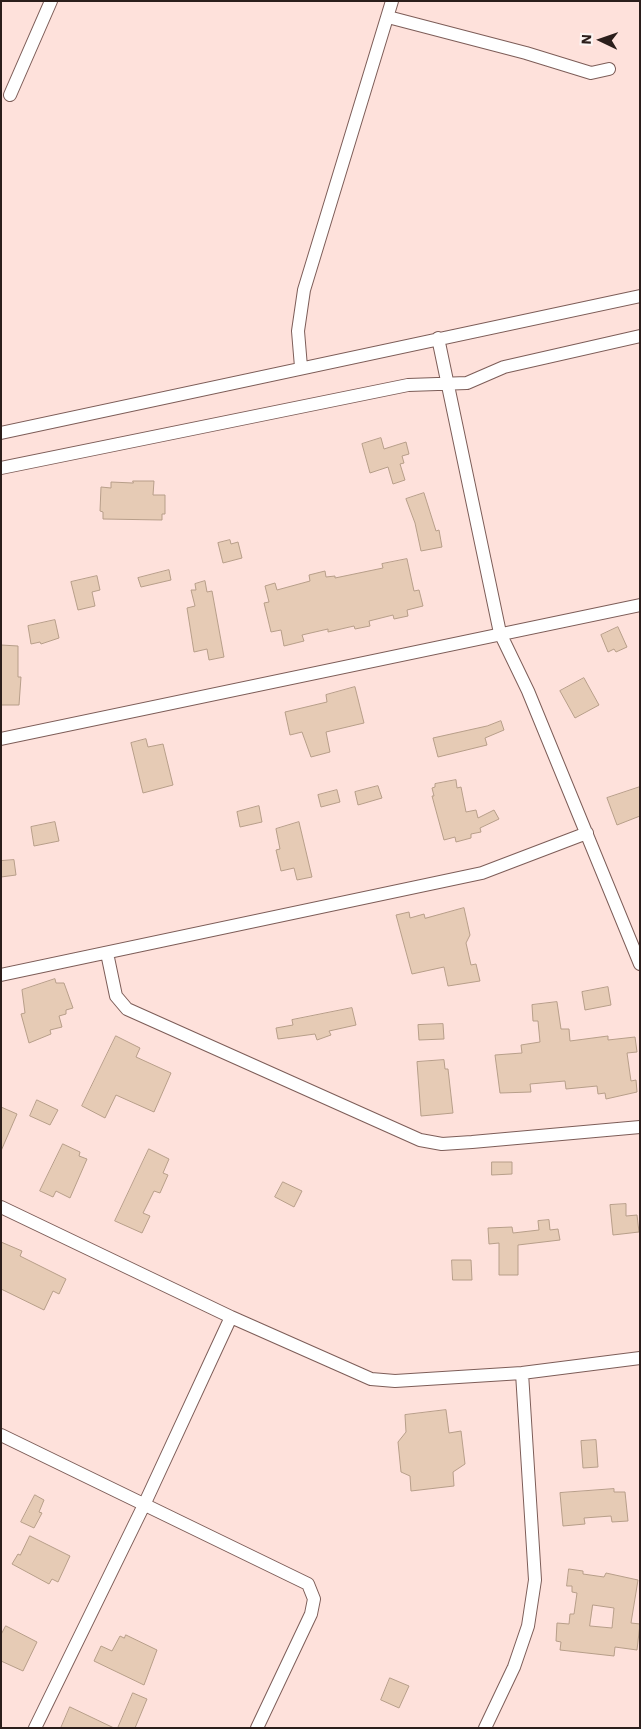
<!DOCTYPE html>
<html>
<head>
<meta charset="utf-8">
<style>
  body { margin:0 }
  #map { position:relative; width:641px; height:1729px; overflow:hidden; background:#fee1db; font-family:"Work Sans",sans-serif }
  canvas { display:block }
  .frame { position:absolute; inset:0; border:2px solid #2b1e1b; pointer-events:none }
  .north { position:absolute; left:576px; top:15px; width:50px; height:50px; -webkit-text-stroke:4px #fbf4f2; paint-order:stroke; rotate:273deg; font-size:14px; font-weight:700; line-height:20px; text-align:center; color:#2b1e1b }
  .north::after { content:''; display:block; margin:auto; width:18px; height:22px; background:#2b1e1b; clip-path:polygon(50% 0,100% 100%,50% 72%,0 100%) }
</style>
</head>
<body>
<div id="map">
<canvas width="641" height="1729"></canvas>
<div class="frame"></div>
<div class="north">N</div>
</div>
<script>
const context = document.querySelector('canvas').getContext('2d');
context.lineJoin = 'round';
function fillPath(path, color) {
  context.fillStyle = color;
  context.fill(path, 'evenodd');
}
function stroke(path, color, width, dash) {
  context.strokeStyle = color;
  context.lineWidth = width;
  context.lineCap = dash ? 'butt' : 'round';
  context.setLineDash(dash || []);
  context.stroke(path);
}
const building = new Path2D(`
  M381 438 384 449 406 442 409 454 402 456 404 463 400 464 405 480 393 484 388 467 370 473 362 444Z
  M133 481H154L153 495H165V514H162V520L103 519V512L100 511 101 487 111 488V482L133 483Z
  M424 493 436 531 439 530 442 547 421 551 415 523 406 499Z
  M230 540 231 544 238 542 242 558 223 563 218 543Z
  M407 559 414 591 419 590 423 606 407 610 408 616 394 619 393 615 369 621 370 626 355 629 354 626 328 632V629L302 635 304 641 284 646 281 630 271 632 264 603 269 602 265 586 275 583 277 590 310 581 309 575 325 571 326 577 335 576V578L383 568 382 564Z
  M169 570 171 580 141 587 138 578Z
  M97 576 100 590 92 592 95 606 78 610 71 582Z
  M205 581 207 592 212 591 224 657 209 660 207 649 194 652 187 608 195 606 191 590H196L195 584Z
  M55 620 59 638 41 644 40 642 31 644 28 626Z
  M618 627 627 647 616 652 614 649 608 652 601 635Z
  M1 645 18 646V677H21L19 705H1Z
  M584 678 599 705 575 718 560 691Z
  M355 687 364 723 326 732 330 752 311 757 302 732 290 735 285 712 327 702 326 695Z
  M501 721 504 730 485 738 487 745 438 757 433 738 487 726Z
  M146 739 148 747 163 744 173 785 143 793 131 743Z
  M456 780 457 788 461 787 466 812 476 810 478 818 494 810 499 819 480 828 481 832 471 834V838L456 842 455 837 444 840 432 796H434L432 788 435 787V784Z
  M378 786 382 798 358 805 355 792Z
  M640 787V816L617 825 607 798Z
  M337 790 340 802 321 807 318 795Z
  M259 806 262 822 240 827 237 812Z
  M55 822 59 841 34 846 31 827Z
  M299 822 312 877 297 880 294 868 281 871 276 850 280 849 276 829Z
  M14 860 16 875 1 877V861Z
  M464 908 470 935 466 943 471 965 476 964 480 981 448 986 444 967 412 974 396 915 409 912 410 918 424 914 425 918Z
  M55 979 56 983H64L73 1008 66 1010V1014L59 1016 62 1027 50 1030 51 1034 29 1043 21 1014 25 1013 22 990Z
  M608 987 611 1005 585 1010 582 992Z
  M557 1002 561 1029H569L570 1041 608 1036V1040L635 1037 637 1052 627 1053 631 1081 636 1080 637 1092 606 1099 605 1093 598 1094 597 1086 566 1089 565 1081 530 1084 531 1092 500 1093 495 1055 522 1053 521 1045 540 1042 538 1021H533L532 1005Z
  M352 1008 356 1025 329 1031 331 1035 317 1040 315 1034 278 1039 276 1028 293 1025 292 1020Z
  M443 1024 444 1039 419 1040 418 1025Z
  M116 1036 140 1048 136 1057 171 1073 154 1112 116 1095 105 1118 82 1106Z
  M444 1060 445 1069H448L453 1113 421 1116 417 1062Z
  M37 1100 58 1110 50 1125 30 1116Z
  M1 1107 17 1114 1 1151Z
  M63 1144 80 1152 79 1156 87 1159 70 1198 56 1191 53 1197 40 1191Z
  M149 1149 169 1159 163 1173 168 1175 160 1193 154 1191 143 1213 150 1216 142 1233 115 1221Z
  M492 1162H512V1174L492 1175Z
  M283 1182 302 1191 294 1207 275 1197Z
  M626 1204V1216L637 1215 639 1232 613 1235 610 1205Z
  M549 1220 550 1230 558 1229 560 1240 518 1245V1275H499V1243L489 1244 488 1228 512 1227 513 1233 539 1230 538 1221Z
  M1 1242 22 1251 20 1256 66 1279 59 1294 53 1291 44 1310 1 1289Z
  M452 1260H471L472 1280H453Z
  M446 1410 449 1433 461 1431 465 1464 453 1472 454 1486 411 1491 410 1476 401 1472 398 1442 406 1432 405 1415Z
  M596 1440 598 1467 583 1468 581 1441Z
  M614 1489V1492H625L628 1521 612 1522 611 1516 584 1518 585 1524 563 1526 560 1493Z
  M35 1495 44 1500 39 1512 42 1513 34 1528 21 1522Z
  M30 1536 70 1556 58 1582 52 1579 49 1584 12 1564 18 1554 20 1555Z
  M569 1569 583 1571V1574L604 1577 606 1573 638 1580 631 1623 640 1624 637 1650 615 1647 614 1656 560 1650 561 1642 556 1641 557 1623 569 1624 570 1614H574L577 1593 572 1592V1586H567ZM593 1605 614 1608 612 1628 590 1626Z
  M6 1626 37 1642 23 1671 1 1661V1635Z
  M126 1635 157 1650 144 1685 94 1661 101 1646 112 1651 120 1636 124 1638Z
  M390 1678 409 1686 399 1708 381 1700Z
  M133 1693 147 1699 135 1728H118Z
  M70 1707 114 1728H61Z`);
const minor = new Path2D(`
  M388 17 526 53 591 73 609 69
  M10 95 51 1
  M438 338 500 633 528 691 640 964
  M301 367 298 331 304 290 392 1
  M1 433 640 296
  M1 468 408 385 467 383 504 367 640 336
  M1 739 640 605
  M107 953 116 996 127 1009 420 1140 442 1144 472 1142 640 1127
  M1 975 482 873 587 833
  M1 1207 231 1317 371 1379 395 1381 522 1373 640 1358
  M1 1435 308 1584 314 1599 311 1614 257 1728
  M35 1728 144 1505 231 1317
  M485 1728 514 1667 528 1626 535 1580 522 1373`);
fillPath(building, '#e6cbb5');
stroke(building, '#b79e89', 1);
stroke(minor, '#7d5d58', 14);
stroke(minor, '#fff', 12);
</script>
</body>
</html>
